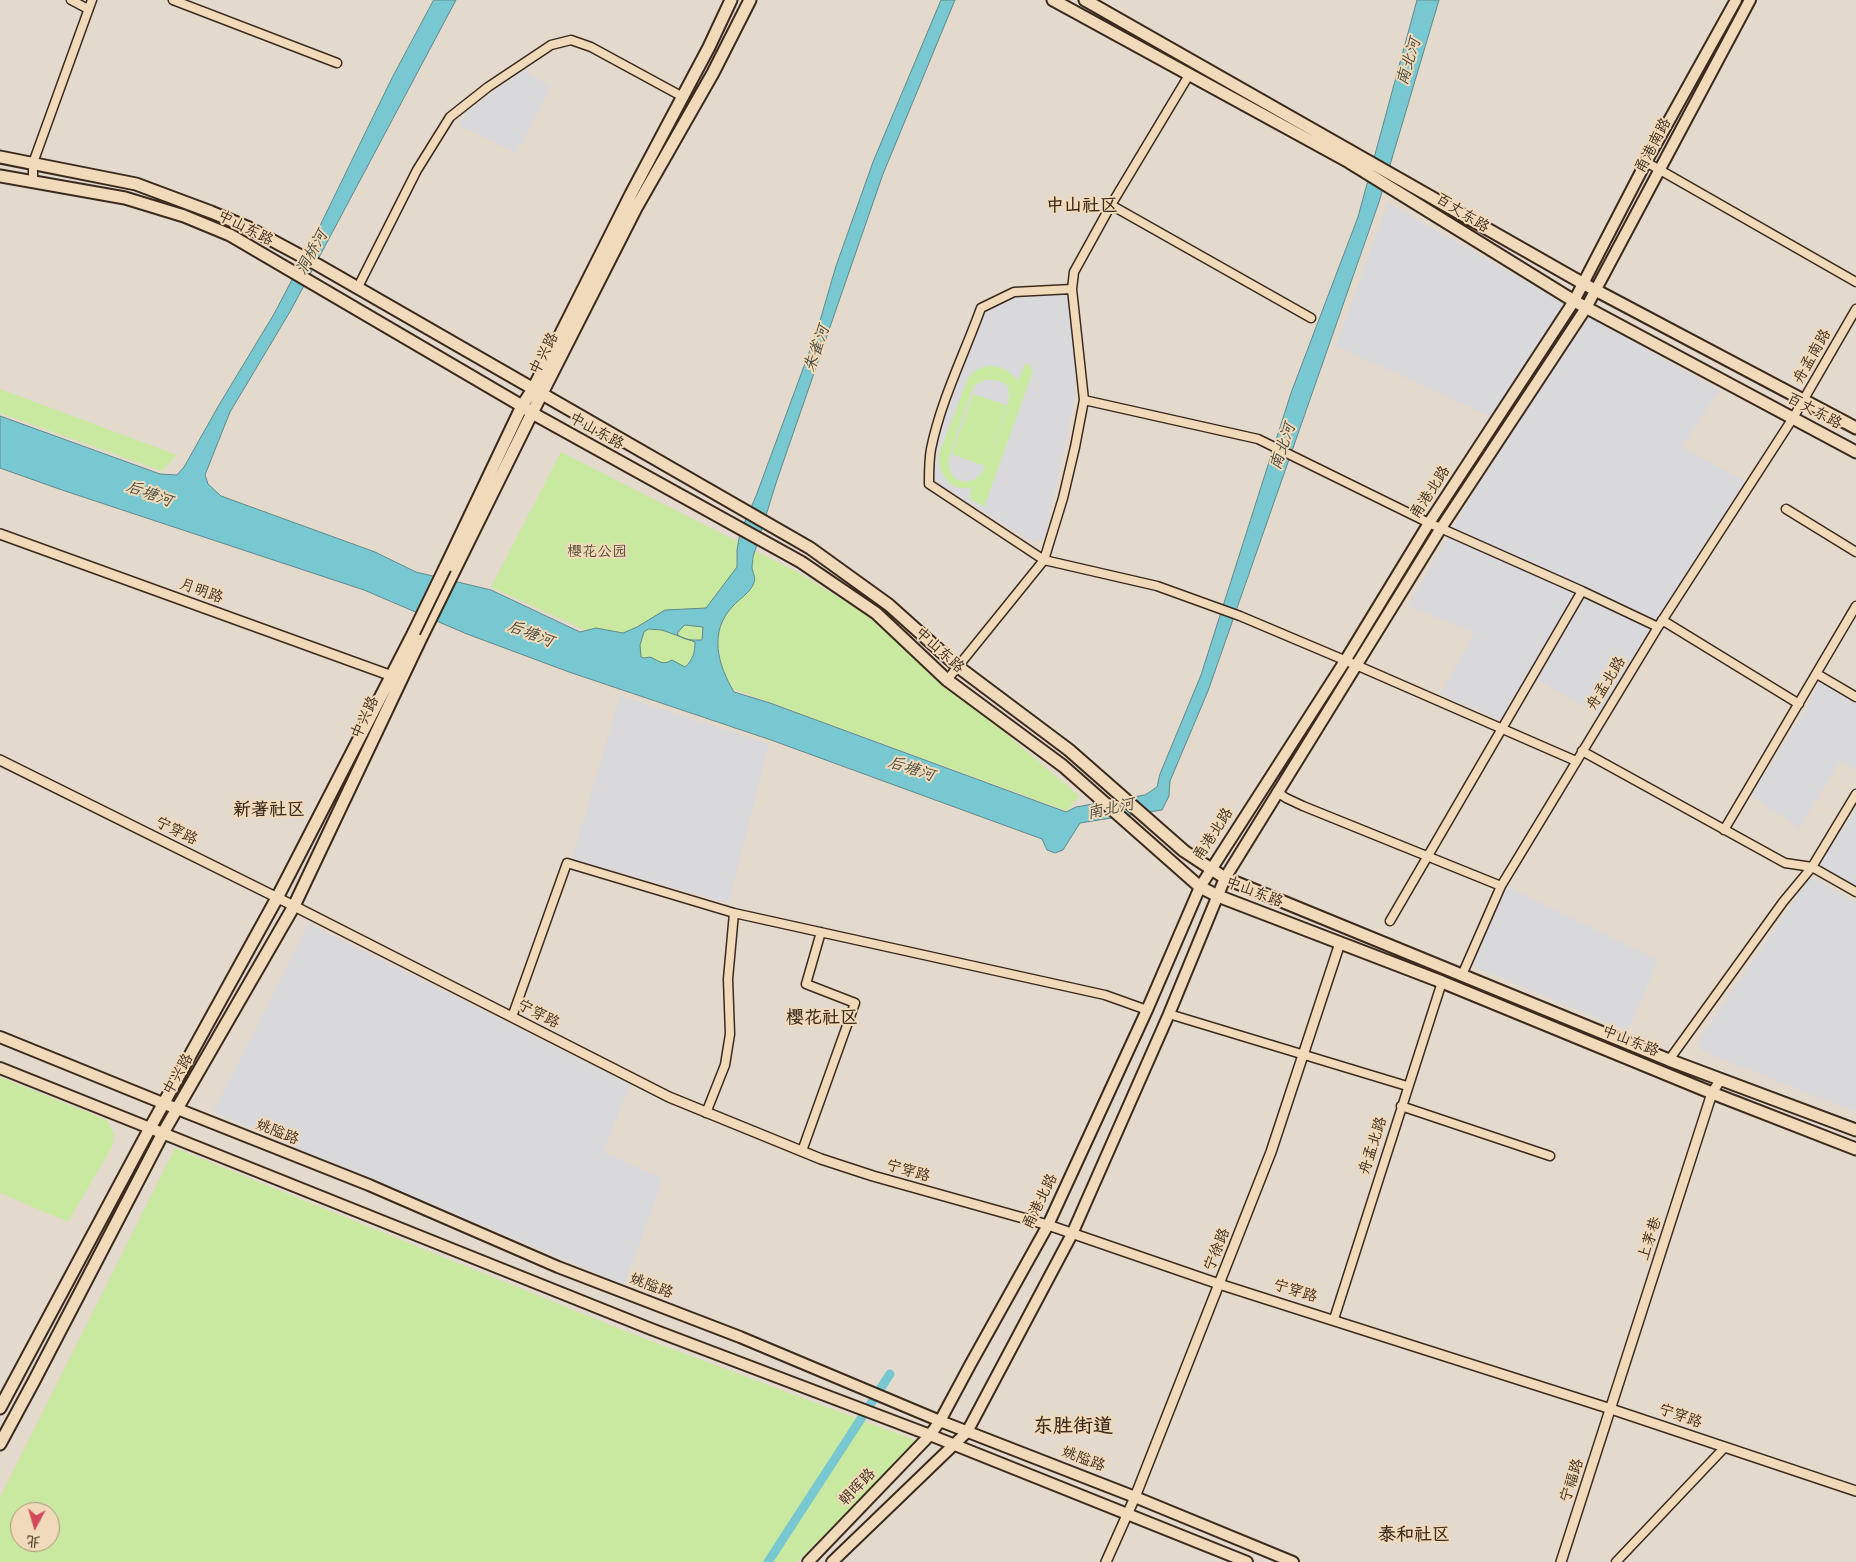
<!DOCTYPE html>
<html>
<head>
<meta charset="utf-8">
<style>
  body { margin:0 }
  #map { position:relative; width:1856px; height:1562px; overflow:hidden; background:#e3d9cd; font-family:"Architects Daughter","LXGW WenKai TC",sans-serif }
  canvas { display:block }
  .north { position:absolute; left:10px; top:1502px; width:50px; height:50px; box-sizing:border-box; background:#f1dab9; border:1px solid #a8947b; border-radius:50%; rotate:186deg; font-size:14px; font-weight:700; line-height:20px; text-align:center; color:#3b2a1e }
  .north::after { content:''; display:block; margin:auto; width:18px; height:22px; background:#d1495b; clip-path:polygon(50% 0,100% 100%,50% 72%,0 100%) }
</style>
</head>
<body>
<div id="map">
<canvas width="1856" height="1562"></canvas>
<div class="north">北</div>
</div>
<script>
const context = document.querySelector('canvas').getContext('2d');
context.lineJoin = 'round';
function fillPath(path, color) {
  context.fillStyle = color;
  context.fill(path, 'evenodd');
}
function stroke(path, color, width, dash) {
  context.strokeStyle = color;
  context.lineWidth = width;
  context.lineCap = dash ? 'butt' : 'round';
  context.setLineDash(dash || []);
  context.stroke(path);
}
function label(font, color, halo, rows, align = 'center') {
  context.font = font + ' "Architects Daughter","LXGW WenKai TC",sans-serif';
  context.lineWidth = 4;
  context.setLineDash([]);
  context.textBaseline = 'middle';
  context.strokeStyle = halo;
  context.fillStyle = color;
  for (const [text, x, y, turn = 0] of rows) {
    context.save();
    context.translate(x, y);
    context.rotate((+turn || 0) * Math.PI / 180);
    context.textAlign = isNaN(turn) ? turn : align;
    if (halo) context.strokeText(text, 0, 0);
    context.fillText(text, 0, 0);
    context.restore();
  }
}
const built = new Path2D(`
  M524 69 550 88 516 153 459 125 466 112Z
  M1388 203 1719 390 1682 447 1746 482 1660 618 1600 715 1529 675 1504 722 1440 694 1475 633 1408 606 1511 426 1336 346Z
  M1016 294H1069L1075 344V397L1045 537 1039 542 1031 541 984 512 939 484 933 476 939 432 952 386 964 363 983 311Z
  M1820 680 1856 699V770L1840 761 1799 828 1751 795 1804 712Z
  M620 696 769 744 728 903 572 859Z
  M1856 808V887L1818 865Z
  M1813 877 1856 903V1112L1711 1055 1701 1050 1699 1040 1808 880Z
  M1504 885 1658 960 1628 1031 1479 969 1472 964Z
  M309 924 630 1085 603 1152 663 1179 624 1285 213 1112Z`);
const green = new Path2D(`
  M1025 364H1029L1033 371 984 507 969 498 972 487C951 494 937 473 939 454L968 378C982 360 1005 363 1018 381ZM984 380C1019 377 1010 400 1002 422 998 432 995 442 991 451L1007 405 973 394 952 454 985 466C976 491 945 484 949 458L971 393 975 385Z
  M0 389 177 455 162 471 0 413Z
  M561 452 799 573 864 613 1079 796 1067 811 744 693 658 666 585 630 491 587Z
  M0 1077 107 1120 114 1134 112 1147 68 1222 0 1193Z
  M175 1148 635 1335 917 1441 797 1562H0V1497ZM20 1512H50V1542H20Z`);
const water = new Path2D(`
  M434 0H456L291 310 230 412 205 475 208 484 221 496 375 552 416 572 491 590 580 632 596 628 623 633 637 627 665 610 706 608 737 567V550L740 533 756 496 817 331 836 266 873 162 941 0H955L883 174 777 480 753 557C753 560 752 565 752 568 753 573 756 578 754 583 750 593 739 599 733 606 708 632 718 665 734 692L770 703 1066 812 1076 807 1145 795 1157 787 1160 774 1201 675 1291 393 1358 217 1417 0H1439L1379 202 1208 691 1170 781 1169 796 1162 810 1080 823 1063 850 1055 853 1047 850 1042 839 771 740 569 672 467 634 364 590 62 490 0 468V416L160 474 177 475 184 467 219 405 274 314 314 238 392 78ZM685 625 703 627 702 640C694 640 684 641 677 634L679 631ZM649 629 662 630 695 642C695 652 693 660 685 667L672 660C662 666 660 661 650 657L644 658 641 657 640 645 644 632Z`);
const canal = new Path2D(`
  M768 1562 890 1374`);
const minor = new Path2D(`
  M71 0 88 9
  M173 0 337 63
  M1646 162 1856 282
  M33 181V163L92 0
  M1111 205 1311 318
  M358 287 417 170 450 117 488 87 551 45 571 40 591 47 683 97
  M1072 289 1014 292 981 308C964 355 941 400 931 449 929 460 929 472 929 484L1044 560 1157 586 1240 616 1356 665 1576 761
  M1084 400 1258 439 1429 523 1582 591 1658 627
  M1786 509 1856 552
  M1662 620 1799 704
  M1817 674 1856 697
  M947 680 1044 560 1063 498 1075 447 1084 400 1072 289 1074 272 1111 205 1189 75
  M1582 751 1785 863 1812 867 1856 892
  M1277 792 1286 798 1303 806 1501 886
  M1724 830 1856 606
  M1390 921 1582 591
  M1462 975 1501 886 1658 627 1793 418 1856 309
  M1169 1014 1407 1086
  M512 1017 567 863 734 913
  M1669 1060 1783 902 1812 867 1856 794
  M1401 1106 1550 1156
  M706 1113 725 1065 730 1034 728 979 734 913 1105 995 1147 1010
  M802 1151 855 1003 806 984 821 932
  M1334 1319 1442 982
  M1616 1562 1725 1447`);
const tertiary = new Path2D(`
  M0 534 392 676
  M0 760 294 906 669 1097 821 1159 873 1176 1048 1225 1219 1284 1611 1409 1856 1491
  M1106 1562 1135 1497 1271 1152 1340 943
  M1561 1562 1712 1093 1721 1079`);
const secondary = new Path2D(`
  M0 1037 165 1104 369 1185 558 1267 740 1337 940 1421 1135 1497 1293 1562
  M0 1068 651 1329 930 1435 1247 1562
  M808 1562 930 1435 940 1421 970 1365 1048 1225 1147 1010 1200 887 1345 661 1429 523 1574 301 1646 162 1736 0
  M832 1562 967 1432 1072 1234 1169 1014 1225 878 1441 528 1586 308 1750 0`);
const primary = new Path2D(`
  M1053 0 1349 162 1574 301 1856 452
  M1085 0 1584 284 1856 428
  M0 157 136 184 211 212 249 228 318 265 810 548 889 605 957 666 1069 750 1184 851 1225 878 1669 1060 1856 1130
  M0 176 125 198 184 216 230 235 522 406 532 413 801 562 876 613 947 680 1063 766 1200 887 1218 896 1442 982 1712 1093 1856 1149
  M445 568 522 406 533 389 631 194 709 47 731 0
  M0 1408 150 1128 277 898 414 632
  M0 1444 34 1381 163 1133 294 906 421 638 532 413 636 208 713 73 750 0`);
const primaryBridge = new Path2D(`
  M414 632 445 568`);
const streetNames = [
  ["甬港南路",1654,146,-62],
  ["百丈东路",1462,214,32],
  ["中山东路",245,229,27],
  ["中兴路",545,354,-63],
  ["舟孟南路",1813,357,-60],
  ["百丈东路",1814,412,28],
  ["中山东路",596,432,29],
  ["甬港北路",1431,493,-57],
  ["月明路",201,592,20],
  ["中山东路",939,651,42],
  ["舟孟北路",1607,684,-58],
  ["中兴路",366,718,-65],
  ["宁穿路",176,832,26],
  ["甬港北路",1214,835,-57],
  ["中山东路",1254,893,21],
  ["宁穿路",538,1015,27],
  ["中山东路",1630,1042,22],
  ["中兴路",179,1075,-60],
  ["姚隘路",277,1133,22],
  ["舟孟北路",1374,1146,-72],
  ["宁穿路",908,1172,16],
  ["甬港北路",1041,1202,-64],
  ["上茅巷",1651,1239,-72],
  ["宁徐路",1218,1250,-68],
  ["姚隘路",651,1287,21],
  ["宁穿路",1295,1292,17],
  ["宁穿路",1680,1417,19],
  ["姚隘路",1083,1460,21],
  ["宁福路",1573,1481,-72],
  ["朝晖路",858,1488,-46]
];
const parkNames = [
  ["樱花公园",597,553]
];
const waterNames = [
  ["南北河",1410,62,-73],
  ["洞桥河",313,253,-61],
  ["朱雀河",818,349,-71],
  ["南北河",1284,447,-71],
  ["后塘河",149,495,20],
  ["后塘河",530,635,21],
  ["后塘河",911,770,18],
  ["南北河",1111,810,-12]
];
const quarterNames = [
  ["中山社区",1082,207],
  ["新著社区",269,811],
  ["樱花社区",822,1019],
  ["泰和社区",1414,1536]
];
const districtNames = [
  ["东胜街道",1073,1428]
];
fillPath(built, '#d9d8db');
fillPath(green, '#cae9a0');
fillPath(water, '#78c8d1');
stroke(water, '#608989', 1);
stroke(canal, '#78c8d1', 9);
stroke(minor, '#3b2a1e', 11);
stroke(tertiary, '#3b2a1e', 12);
stroke(secondary, '#3b2a1e', 14);
stroke(primary, '#3b2a1e', 15);
stroke(minor, '#f1dab9', 8);
stroke(tertiary, '#f1dab9', 9);
stroke(secondary, '#f1dab9', 10);
stroke(primary, '#f1dab9', 11);
stroke(primaryBridge, '#3b2a1e', 15, []);
stroke(primaryBridge, '#f1dab9', 11);
label('15px', '#3b2a1e', '#f1dab9', streetNames);
label('15px', '#504732', '#f1dab9', parkNames);
label('italic 16px', '#474a42', '#f1dab9', waterNames);
label('bold 18px', '#3b2a1e', '#f1dab9', quarterNames);
label('bold 20px', '#3b2a1e', '#f1dab9', districtNames);
</script>
</body>
</html>
